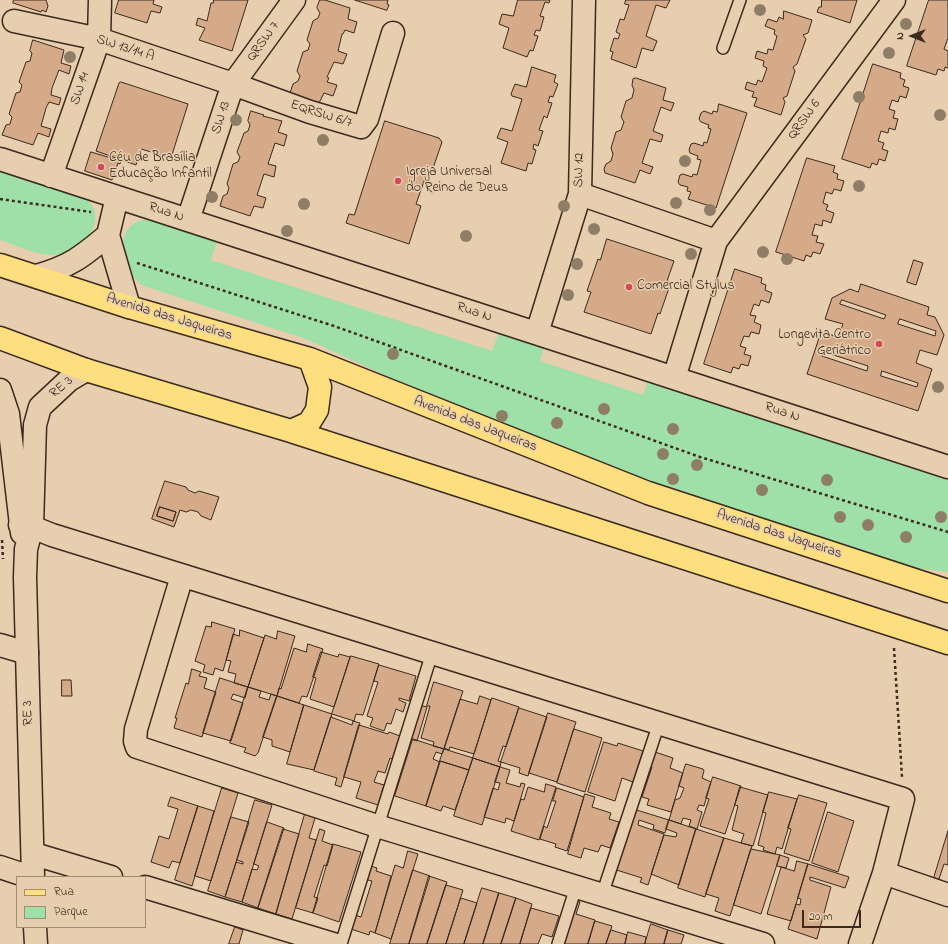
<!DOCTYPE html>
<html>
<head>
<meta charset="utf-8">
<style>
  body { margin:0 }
  #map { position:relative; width:948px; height:944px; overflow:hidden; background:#e7ceaf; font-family:"Indie Flower",sans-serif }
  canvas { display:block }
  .legend { position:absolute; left:16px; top:876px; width:130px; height:52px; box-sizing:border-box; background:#e7ceaf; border:1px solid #a28c75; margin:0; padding:5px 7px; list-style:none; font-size:12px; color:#3b2a1e }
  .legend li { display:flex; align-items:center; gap:8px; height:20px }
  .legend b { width:20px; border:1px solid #a28c75 }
  .north { position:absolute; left:892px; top:16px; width:40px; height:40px; -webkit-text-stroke:3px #e7ceaf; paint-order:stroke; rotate:270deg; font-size:11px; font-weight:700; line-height:16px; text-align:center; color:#3b2a1e }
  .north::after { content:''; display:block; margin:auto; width:14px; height:18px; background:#3b2a1e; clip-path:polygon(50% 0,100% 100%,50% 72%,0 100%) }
  .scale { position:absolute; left:802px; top:910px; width:59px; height:18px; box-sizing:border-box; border:2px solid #3b2a1e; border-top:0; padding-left:5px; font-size:12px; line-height:14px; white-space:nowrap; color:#3b2a1e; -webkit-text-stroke:3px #e7ceaf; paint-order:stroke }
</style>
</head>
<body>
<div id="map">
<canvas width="948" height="944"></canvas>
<ul class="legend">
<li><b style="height:5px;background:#fedf80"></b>Rua</li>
<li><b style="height:11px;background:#9fdfa8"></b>Parque</li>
</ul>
<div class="north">N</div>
<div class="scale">20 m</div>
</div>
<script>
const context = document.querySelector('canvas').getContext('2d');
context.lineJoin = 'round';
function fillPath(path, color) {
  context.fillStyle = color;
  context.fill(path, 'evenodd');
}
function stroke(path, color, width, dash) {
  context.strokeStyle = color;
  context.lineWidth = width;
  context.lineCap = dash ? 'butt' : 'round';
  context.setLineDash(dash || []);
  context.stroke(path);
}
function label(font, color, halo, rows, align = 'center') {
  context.font = font + ' "Indie Flower",sans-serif';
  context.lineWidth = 3;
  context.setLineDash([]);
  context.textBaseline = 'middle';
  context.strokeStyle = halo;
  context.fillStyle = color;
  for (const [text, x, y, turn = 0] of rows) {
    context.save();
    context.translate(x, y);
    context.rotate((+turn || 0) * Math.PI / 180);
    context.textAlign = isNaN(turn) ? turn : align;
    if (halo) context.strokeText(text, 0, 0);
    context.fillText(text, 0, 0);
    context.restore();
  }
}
const green = new Path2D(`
  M0 170 86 198C112 221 79 255 54 255 38 256 15 245 0 240Z
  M143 220 155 221 217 241 211 260 492 351 499 333 544 348 540 361 643 395 648 381 948 479V572L909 567 664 488 413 388 306 339 144 286C121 274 111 227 143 220Z`);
const building = new Path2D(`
  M14 0H46L48 6 46 12 42 10 41 12 13 3Z
  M119 0H154L153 4 162 7 160 13 151 11 147 23 115 13Z
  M214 0H248L232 51 199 40 205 28 196 25 198 18 207 21 211 3H213Z
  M320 0H325L350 8 348 19 357 22 354 33 345 30 343 34H342L338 51 347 54 343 64 334 62 327 77 329 78 327 82 337 85 333 96 324 93 319 103 290 93 293 84 298 81 300 76 297 71 303 52 308 50 310 44 307 40 313 21 318 18 320 13 317 8Z
  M355 0H388L387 4 389 5 387 10Z
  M518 0H550L549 3 545 2 540 16 544 17 540 31 536 30 534 35 538 36 533 51 530 50 527 57 503 48 509 28 499 24 502 14 513 16Z
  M626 0H670L666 8 656 5 646 36 657 41 653 51 642 48 636 68 611 59 613 52 610 51 614 38 618 39 620 34 616 32 620 19 624 20 629 5 625 4Z
  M822 0H857L850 23 817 12 819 7H821Z
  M929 0H948V38L944 49 948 51V68L945 67 944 71 938 69 936 75 907 66Z
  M784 11 812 20 808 33 803 35 806 39 797 64 793 67 795 71 787 96 783 98 785 102 781 115 754 106 757 98 752 97 754 92 745 89 747 82 756 85 758 80 762 82 767 68 763 66 764 61 755 58 757 51 767 54 768 49 773 50 777 36 774 34 775 30 765 26 768 19 777 22 779 17 783 19Z
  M33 40 64 50 61 63 71 66 69 74 59 70 52 88 51 95 61 98 59 105 49 102 46 108 41 126 51 129 49 137 38 133 33 145 2 135 6 125 10 124 12 117 9 114 16 93 20 92 22 85 19 82 26 62 30 61 32 53 30 51Z
  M873 64 901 73 900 78 905 80 903 86 909 88 906 98 900 96 898 102 892 100 889 109 895 111 893 118 898 119 895 130 889 128 888 133 881 131 878 141 884 143 882 149 888 151 885 161 879 159 877 165 872 163 870 168 842 159Z
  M532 67 556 75 554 82 558 84 553 97 550 96 548 102 552 103 547 118 544 116 539 130 543 131 538 146 534 144 533 149 536 150 532 164 528 163 526 171 501 163 508 142 497 138 501 128 512 131 522 99 512 96 511 94 515 84 526 87Z
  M636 78 666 88 663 100 674 103 671 111 661 107 653 131 663 135 661 142 650 139 642 163 653 167 650 174 640 170 635 183 605 173 604 169 606 164 611 161 613 154 611 148 616 132 621 130 624 122 621 117 626 101 632 98 634 90 632 85 633 79Z
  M121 82 188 104 171 158 141 149 136 165 96 151 119 83Z
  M719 104 747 113 716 208 688 199 691 192 687 191 688 187 680 185 678 182 680 175 683 174 692 177 693 174 697 175 701 160 697 159 698 156 690 153 689 150 691 144 694 143 703 146 704 142 707 143 711 129 708 128 709 125 701 122 699 119 701 113 704 111 712 114 713 111 717 112Z
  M251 111 264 115 263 116 282 121 278 132 287 135 284 146 275 143 268 164 276 166 274 177 264 174 257 195 266 198 263 208 254 206 250 216 220 206 223 196 227 194 229 188 227 184 233 164 238 162 240 157 237 152 244 133 248 131 250 125 248 121Z
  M385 121 439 138 442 142 431 174 427 173 416 204 421 206 409 244 346 223 349 214 354 215Z
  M91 152 121 161 120 164 118 163 112 180 85 171Z
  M807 158 835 166 833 172 838 174 837 179 844 181 841 191 834 189 832 194 826 192 823 203 828 205 826 210 834 213 831 223 823 220 822 226 815 224 812 235 818 236 816 242 824 244 820 254 813 252 811 257 806 255 804 261 776 252Z
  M607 239 674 261 667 281 671 282 660 314 658 313 651 334 584 312 591 292 587 291 598 259 600 260Z
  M914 260 923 263 916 285 907 282Z
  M735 269 762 278 761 283 766 285 765 290 772 293 769 303 761 300 759 306 754 304 750 315 756 316 754 322 761 325 759 334 751 332 749 337 744 336 740 346 746 348 744 354 751 356 748 366 741 364 739 369 733 367 731 373 704 364Z
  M861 284 929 307 927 315 935 317 944 335 937 355 920 350 916 363 932 369 918 411 807 374 821 332 838 337 843 324 825 319 832 298 850 289 858 292ZM842 300 886 315 884 319 840 304ZM900 319 936 331 935 336 898 324ZM824 352 868 366 867 371 822 356ZM882 371 918 383 917 387 881 376Z
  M165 481 186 487 188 490 195 493 199 491 219 497 211 520 201 516 198 512 191 510 186 512 180 510 174 527 152 519ZM160 507 176 512 173 521 157 516Z
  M160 507 176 512 173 521 157 516Z
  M212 622 235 629 223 671 215 668 213 675 203 672 205 665 195 661 206 626 211 627Z
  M240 630 264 638 248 687 234 683 236 674 228 672 231 661 226 660 233 634 239 636Z
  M278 631 295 636 277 696 248 687 265 635 276 639Z
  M308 644 323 649 307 697 302 696 299 703 277 696 279 688 281 689 294 648 306 652Z
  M321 652 338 657 339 654 350 657 334 707 310 699 316 678 313 677Z
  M351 656 379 664 363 715 356 714 354 721 332 714Z
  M379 665 416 676 409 701 399 698V700L406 703 403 712 396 709 391 724 387 723 384 731 370 726 373 718 367 716 378 682 374 681Z
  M192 669 201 672 199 676 207 678 204 688 216 692 202 737 174 728 177 718H175L186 683 188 684Z
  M220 678 248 687 245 698 233 694 231 699 243 703 231 741 203 733Z
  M62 680H71L72 696H62Z
  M434 682 463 691 444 749 433 746 434 742 421 738 430 706H427Z
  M248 687 261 691 259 697 269 700 271 694 277 696 258 753 255 756 244 752 246 748 230 743Z
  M277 696 304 705 290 752 272 746V740L263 737Z
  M480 696 491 700 474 754 450 747 449 750 444 748 460 699 477 704Z
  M492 698 519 707 506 747 503 746 498 761 501 762 500 767 473 758Z
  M415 704 427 707 417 741 404 737Z
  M304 705 332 714 314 770 287 764Z
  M519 708 547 717 528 776 519 773 520 768 501 762Z
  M548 713 576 722 557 782 529 773Z
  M331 717 352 725 353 721 360 723 341 787 335 785 337 778 314 771Z
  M359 725 388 734 389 732 400 736 392 759 390 758 385 773 378 771 374 782 384 785 378 805 356 798 361 782 344 777Z
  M574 729 602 738 585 792 557 783Z
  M413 739 444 749 442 754 436 752 433 759 440 762 426 806 395 796Z
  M604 742 617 746 618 743 643 751 633 782 622 778 615 801 588 792Z
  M444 749 473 758 469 770 440 761Z
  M649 750 673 758 670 768 683 773 671 812 647 805 649 799 642 797 652 767 644 765Z
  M473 758 500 767 482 825 454 816Z
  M440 761 469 770 455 810 443 806 441 811 426 806Z
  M686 764 703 769 704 771 702 778 711 782 704 806 699 805 697 810 702 812 697 829 689 826 691 820 683 818 681 824 669 820 675 800 680 798 684 788 679 786Z
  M500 767 510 770 506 783 520 787 521 783 525 784 514 821 506 818 505 823 484 817 493 788 498 790 500 783 495 782Z
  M713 777 741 786 725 834 700 826 709 799 706 798Z
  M546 784 556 787 539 840 511 831 521 799 524 800 528 787 544 792Z
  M740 787 768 795 753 846 741 843 744 834 732 830 738 806 735 805Z
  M222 788 238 793 211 881 195 876Z
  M557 788 584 797 567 851 555 847 556 844 540 839 544 826 547 828 556 801H553Z
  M769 792 797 799 782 849 777 847 775 854 763 850 764 847 758 845 766 813 763 812Z
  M585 794 595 797 592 807 611 813 609 819 619 822 610 848 601 845 598 852 584 848 581 858 568 854Z
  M799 795 827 803 809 861 784 853 791 829 788 828Z
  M171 797 198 806 180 863 172 861 169 868 151 862 159 836 169 839 178 809 168 806Z
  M255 800 272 805 242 902 225 897 236 862 243 864V862L237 860Z
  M198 806 214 811 192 886 175 880Z
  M630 808 669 820 665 833 653 829 654 825 639 820 638 825 664 834 648 885 640 882 642 878 610 868Z
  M828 812 854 821 838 872 812 863Z
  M305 814 315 818 309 838 316 840 292 919 276 914Z
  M231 817 249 822 225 897 208 891Z
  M669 820 696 829 679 885 651 874 664 835 676 837 677 833 666 829Z
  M267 822 284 828 258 908 242 902 252 869 257 870 259 866 254 864Z
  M283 829 299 834 276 914 258 908Z
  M320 829 325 831 322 841 333 845 327 866 324 865 314 897 318 898 313 913 296 908Z
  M696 829 724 838 705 897 678 888Z
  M948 831V865L944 864 939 879 934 878Z
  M724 838 752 846 730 916 715 911 719 898 706 894Z
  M333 844 361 852 339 922 313 913Z
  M751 849 780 855 761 914 734 905Z
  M408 851 418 854 391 939 375 933 395 865 403 868Z
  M780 855 789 858 786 868 777 866Z
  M797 861 808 864 791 921 767 914 781 867 794 871Z
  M808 864 849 877 845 888 810 877V880L831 887 817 939 788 929 796 904 800 905 801 899 798 898Z
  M368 865 377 868 376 871 391 876 375 933 370 931 369 935 348 928 352 914 361 917 372 881 364 879Z
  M413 870 430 876 409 944H390Z
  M429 876 447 882 427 944H409Z
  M446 885 463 890 446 944H427Z
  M482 888 499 893 483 944H464Z
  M499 893 516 898 501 944H483Z
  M461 898 477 903 464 944H446Z
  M516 898 532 904 520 944H501Z
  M572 900 580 902 576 914 595 920 588 944H556Z
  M531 908 559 916 552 937 542 934 538 944H520Z
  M595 921 612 926 606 944H588Z
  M651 924 668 930 664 944H645Z
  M235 927 243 930 239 944H229Z
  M611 930 627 935 625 944H606Z
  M668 930 684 935 681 944H664Z
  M628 932 646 937 645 944H625Z`);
const path = new Path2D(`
  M0 199 91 212
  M137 263 334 326 700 457 948 532
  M2 540 3 559
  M894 648 902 777`);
const service = new Path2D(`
  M723 48 740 0
  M602 895 659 723
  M341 944 432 653
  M558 944 576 887`);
const minor = new Path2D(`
  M14 21 99 39 233 84 310 112 361 127 367 119 393 33
  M0 159 948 467
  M51 176 99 39 100 0
  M580 194 716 241
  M117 197 108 235 129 307
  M188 220 233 84 294 0
  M36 276C69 267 82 257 108 235
  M537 333 580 194 584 0
  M674 378 716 241 894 0
  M20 525 32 527 52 535 903 799 884 873 860 944
  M182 576 136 729 135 741 137 747 377 826 763 944
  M0 645 27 653
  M34 854 111 877
  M0 867 30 877
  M884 873 948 895
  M145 887 333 944`);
const tertiary = new Path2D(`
  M0 390 8 414 22 533
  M33 877 25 577 26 549 32 527 35 425 40 407 69 380 86 370
  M35 927 36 944`);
const primary = new Path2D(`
  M0 265 129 307 310 359 648 493 948 591
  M0 338 86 370 291 431 948 643
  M291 431 309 423 317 410 320 387 310 359`);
const trees = [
  [760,10],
  [906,24],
  [889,53],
  [70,57],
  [859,97],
  [940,115],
  [236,120],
  [323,140],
  [685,161],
  [859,186],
  [212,197],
  [676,203],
  [304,204],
  [564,206],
  [710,210],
  [594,229],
  [287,231],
  [466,236],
  [763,252],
  [691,254],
  [787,259],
  [577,264],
  [568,295],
  [393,354],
  [938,387],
  [604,409],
  [502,416],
  [557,423],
  [673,429],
  [663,454],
  [697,465],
  [673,479],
  [827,480],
  [762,490],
  [840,517],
  [941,517],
  [868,525],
  [906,537]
];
const markers = [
  [101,167,4,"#d1495b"],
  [398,181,4,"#d1495b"],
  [629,287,4,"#d1495b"],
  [879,344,4,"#d1495b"]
];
const streetNames = [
  ["QRSW 7",264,42,-54],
  ["SW 13/14 A",125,49,18],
  ["SW 14",81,89,-71],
  ["EQRSW 6/7",321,115,18],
  ["SW 13",222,118,-72],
  ["QRSW 6",805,120,-54],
  ["SW 12",580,170,-89],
  ["Rua N",166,213,18],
  ["Rua N",474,313,18],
  ["Avenida das Jaqueiras",169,318,17],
  ["RE 3",62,388,-40],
  ["Rua N",782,413,18],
  ["Avenida das Jaqueiras",475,425,21],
  ["Avenida das Jaqueiras",779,535,18],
  ["RE 3",29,713,-92]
];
const poiNames = [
  ["Céu de Brasília",109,159],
  ["Educação Infantil",109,175],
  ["Igreja Universal",406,173],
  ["do Reino de Deus",406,189],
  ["Comercial Stylus",637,287],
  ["Longevita Centro",871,336,"right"],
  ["Geriátrico",871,352,"right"]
];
fillPath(green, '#9fdfa8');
fillPath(building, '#d5aa89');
stroke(building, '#3b2a1e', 1);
stroke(service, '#3b2a1e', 14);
stroke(minor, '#3b2a1e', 25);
stroke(tertiary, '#3b2a1e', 25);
stroke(primary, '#3b2a1e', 25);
stroke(path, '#3b2a1e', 2.5, [3, 3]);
stroke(service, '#e7ceaf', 11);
stroke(minor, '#e7ceaf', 22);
stroke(tertiary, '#e7ceaf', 22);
stroke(primary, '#fedf80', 22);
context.fillStyle = '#8e7e67';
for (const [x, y] of trees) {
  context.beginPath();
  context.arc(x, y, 6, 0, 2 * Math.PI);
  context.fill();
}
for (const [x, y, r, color] of markers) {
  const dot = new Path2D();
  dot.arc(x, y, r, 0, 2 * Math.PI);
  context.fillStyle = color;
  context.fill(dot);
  stroke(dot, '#e7ceaf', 1.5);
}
label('14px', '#3b2a1e', '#e7ceaf', streetNames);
label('14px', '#3b2a1e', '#e7ceaf', poiNames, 'left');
</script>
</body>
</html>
